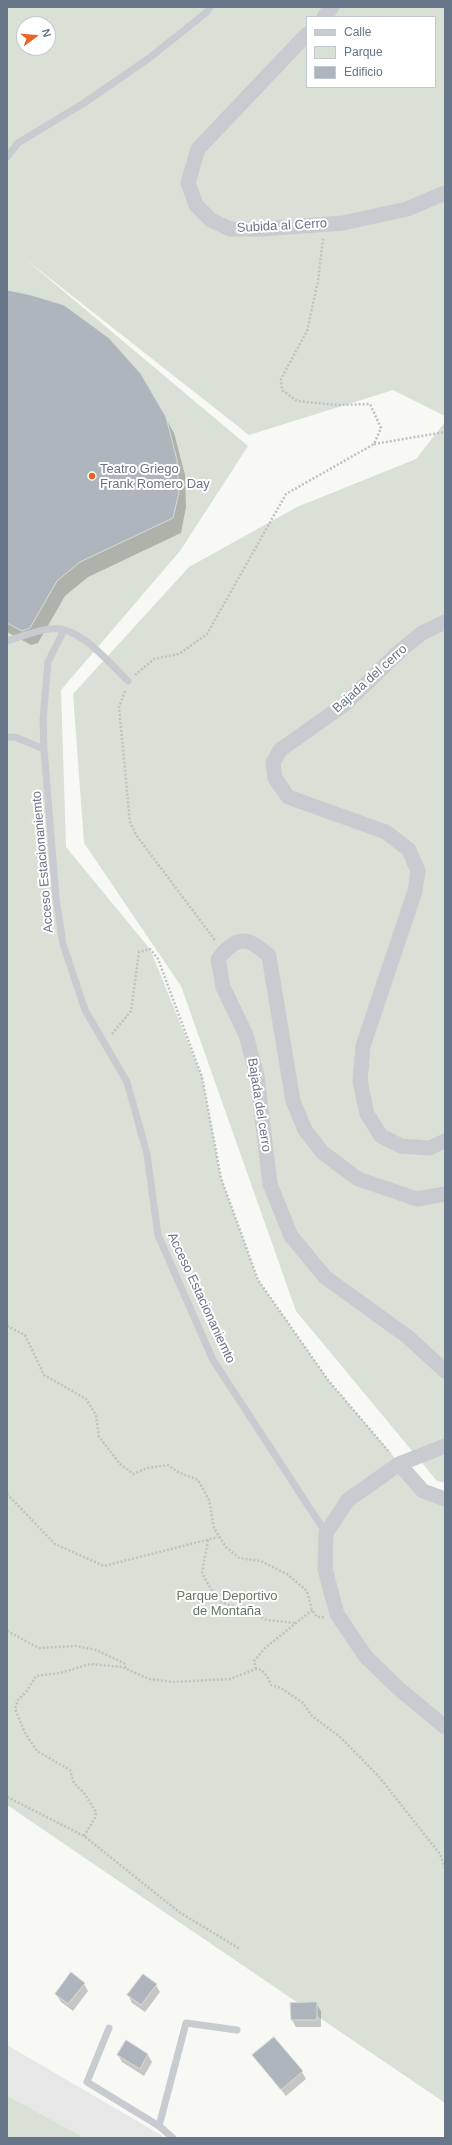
<!DOCTYPE html>
<html>
<head>
<meta charset="utf-8">
<style>
  body { margin:0 }
  #map { position:relative; width:452px; height:2145px; overflow:hidden; background:#f8f8f5; font-family:Arial,sans-serif }
  canvas { display:block }
  .frame { position:absolute; inset:0; border:8px solid #667587; pointer-events:none }
  .legend { position:absolute; left:306px; top:16px; width:130px; height:72px; box-sizing:border-box; background:#fff; border:1px solid #c2c8cf; margin:0; padding:5px 7px; list-style:none; font-size:12px; color:#667587 }
  .legend li { display:flex; align-items:center; gap:8px; height:20px }
  .legend b { width:20px; border:1px solid #c2c8cf }
  .north { position:absolute; left:16px; top:16px; width:40px; height:40px; box-sizing:border-box; background:#fff; border:1px solid #c2c8cf; border-radius:50%; rotate:74deg; font-size:11px; font-weight:700; line-height:16px; text-align:center; color:#667587 }
  .north::after { content:''; display:block; margin:auto; width:14px; height:18px; background:#ea6523; clip-path:polygon(50% 0,100% 100%,50% 72%,0 100%) }
</style>
</head>
<body>
<div id="map">
<canvas width="452" height="2145"></canvas>
<div class="frame"></div>
<ul class="legend">
<li><b style="height:5px;background:#c8cbcf"></b>Calle</li>
<li><b style="height:11px;background:#d9e0d6"></b>Parque</li>
<li><b style="height:11px;background:#afb5bc"></b>Edificio</li>
</ul>
<div class="north">N</div>
</div>
<script>
const context = document.querySelector('canvas').getContext('2d');
context.lineJoin = 'round';
function fillPath(path, color) {
  context.fillStyle = color;
  context.fill(path, 'evenodd');
}
function stroke(path, color, width, dash) {
  context.strokeStyle = color;
  context.lineWidth = width;
  context.lineCap = dash ? 'butt' : 'round';
  context.setLineDash(dash || []);
  context.stroke(path);
}
function label(font, color, halo, rows, align = 'center') {
  context.font = font + ' Arial,sans-serif';
  context.lineWidth = 4;
  context.setLineDash([]);
  context.textBaseline = 'middle';
  context.strokeStyle = halo;
  context.fillStyle = color;
  for (const [text, x, y, turn = 0] of rows) {
    context.save();
    context.translate(x, y);
    context.rotate((+turn || 0) * Math.PI / 180);
    context.textAlign = isNaN(turn) ? turn : align;
    if (halo) context.strokeText(text, 0, 0);
    context.fillText(text, 0, 0);
    context.restore();
  }
}
const built = new Path2D(`
  M7 2045 161 2135 165 2138H7Z`);
const green = new Path2D(`
  M7 7H445V416L393 390 249 435 24 258 248 446 180 551 61 690 66 847 150 949 202 1077 221 1178 258 1280 328 1380 423 1491 445 1499V2103L7 1805ZM307 17H435V87H307ZM24 24H48V48H24Z
  M445 422V1483L437 1481 296 1311 181 986 84 843 73 694 189 567 297 507 416 459Z
  M7 2096 81 2136 80 2138H7Z`);
const shadow = new Path2D(`
  M7 291 140 374 174 433 185 475 186 507 181 533 88 577 65 596 38 643 31 645 7 632Z
  M84 1984 88 1991 73 2011 61 2002 56 1994Z
  M156 1985 160 1992 145 2012 132 2003 128 1995Z
  M316 2003 321 2011V2027H296L292 2020Z
  M126 2041 148 2055 152 2062 144 2076 122 2062 118 2055Z
  M254 2056 302 2072 306 2079 286 2096Z`);
const building = new Path2D(`
  M7 290 31 295 64 305 109 338 141 374 166 417 177 460 179 492 173 518 80 562 57 581 30 628 22 631 7 623Z
  M71 1972 85 1983 68 2004 55 1994Z
  M143 1974 157 1984 141 2005 127 1995Z
  M317 2002V2020H291L290 2003Z
  M274 2037 303 2071 281 2090 252 2055Z
  M126 2040 148 2054 140 2069 117 2055Z`);
const path = new Path2D(`
  M374 444 445 432
  M135 675 154 659 179 654 207 634 286 494 374 444 381 428 370 404 337 405 297 401 282 390 281 379 307 331 318 281 323 239
  M125 691 119 707 130 822 136 835 215 940
  M112 1034 131 1011 139 952 150 949 158 959 202 1077 221 1178 258 1280 328 1380 390 1453
  M7 1326 25 1335 44 1375 86 1399 96 1415 99 1437 121 1465 133 1474 147 1468 168 1465 178 1472 198 1480 209 1500 214 1528 226 1547 239 1558 261 1561 287 1574 307 1591 312 1610 317 1617H324
  M7 1494 55 1544 104 1566 218 1537
  M208 1540 202 1573 217 1600 267 1620 296 1623
  M7 1631 39 1648 76 1646 96 1650 124 1663 126 1669
  M256 1669 254 1661 265 1648 312 1610
  M7 1797 84 1836 179 1912 240 1949
  M84 1836 95 1818 96 1812 84 1793 74 1783 70 1770 37 1751 25 1733 15 1709 18 1700 26 1692 36 1676 60 1673 90 1664 122 1667 149 1679 173 1682 230 1679 256 1669 262 1670 268 1678 271 1685 281 1688 303 1703 312 1716 339 1736 356 1753 380 1778 440 1854 445 1868`);
const lane = new Path2D(`
  M7 157 18 143 84 103 148 59 207 12 210 7
  M7 641C20 637 35 631 49 629 79 624 109 663 128 681
  M7 737H15L44 749 56 898 63 944 85 1010 127 1082 147 1154 158 1235 213 1360 326 1533
  M44 749 43 720 48 662 64 630
  M109 2028 87 2082 159 2126 173 2138
  M159 2126 186 2023 237 2030`);
const street = new Path2D(`
  M324 17 332 7
  M307 34 198 149 188 183 196 205 211 220 230 229H262L343 223 407 209 445 193
  M445 622 422 633 401 650 345 704 280 750 273 763 275 778 288 797 386 832 409 850 418 871 415 891 363 1046 360 1081 367 1114 381 1136 401 1146 429 1148 445 1141
  M445 1194 417 1199 358 1179 322 1152 305 1130 293 1101 269 956C247 936 238 935 218 959L223 987 246 1035 257 1076 270 1184 291 1236 325 1277 408 1337 445 1371
  M445 1446 399 1464 348 1500 326 1533 325 1569 337 1614 366 1657 398 1688 445 1727
  M399 1464 423 1491 445 1499`);
const markers = [
  [92,476,4,"#ea6523"]
];
const streetNames = [
  ["Subida al Cerro",282,226,-3],
  ["Bajada del cerro",370,679,-42],
  ["Acceso Estacionaniemto",43,862,-95],
  ["Bajada del cerro",259,1105,81],
  ["Acceso Estacionaniemto",201,1298,65]
];
const poiNames = [
  ["Teatro Griego",100,469],
  ["Frank Romero Day",100,484]
];
const parkNames = [
  ["Parque Deportivo",227,1596],
  ["de Montaña",227,1611]
];
fillPath(built, '#e6e7e6');
fillPath(green, '#d9e0d6');
fillPath(shadow, '#0003');
fillPath(building, '#afb5bc');
stroke(building, '#dadad8', 1);
stroke(path, '#bfc2c4', 2.5, [2, 2]);
stroke(lane, '#c8cbcf', 7);
stroke(street, '#c8cbcf', 15);
for (const [x, y, r, color] of markers) {
  const dot = new Path2D();
  dot.arc(x, y, r, 0, 2 * Math.PI);
  context.fillStyle = color;
  context.fill(dot);
  stroke(dot, '#fff', 1.5);
}
label('13px', '#667587', '#fff', streetNames);
label('13px', '#667587', '#fff', poiNames, 'left');
label('13px', '#647961', '#fff', parkNames);
</script>
</body>
</html>
